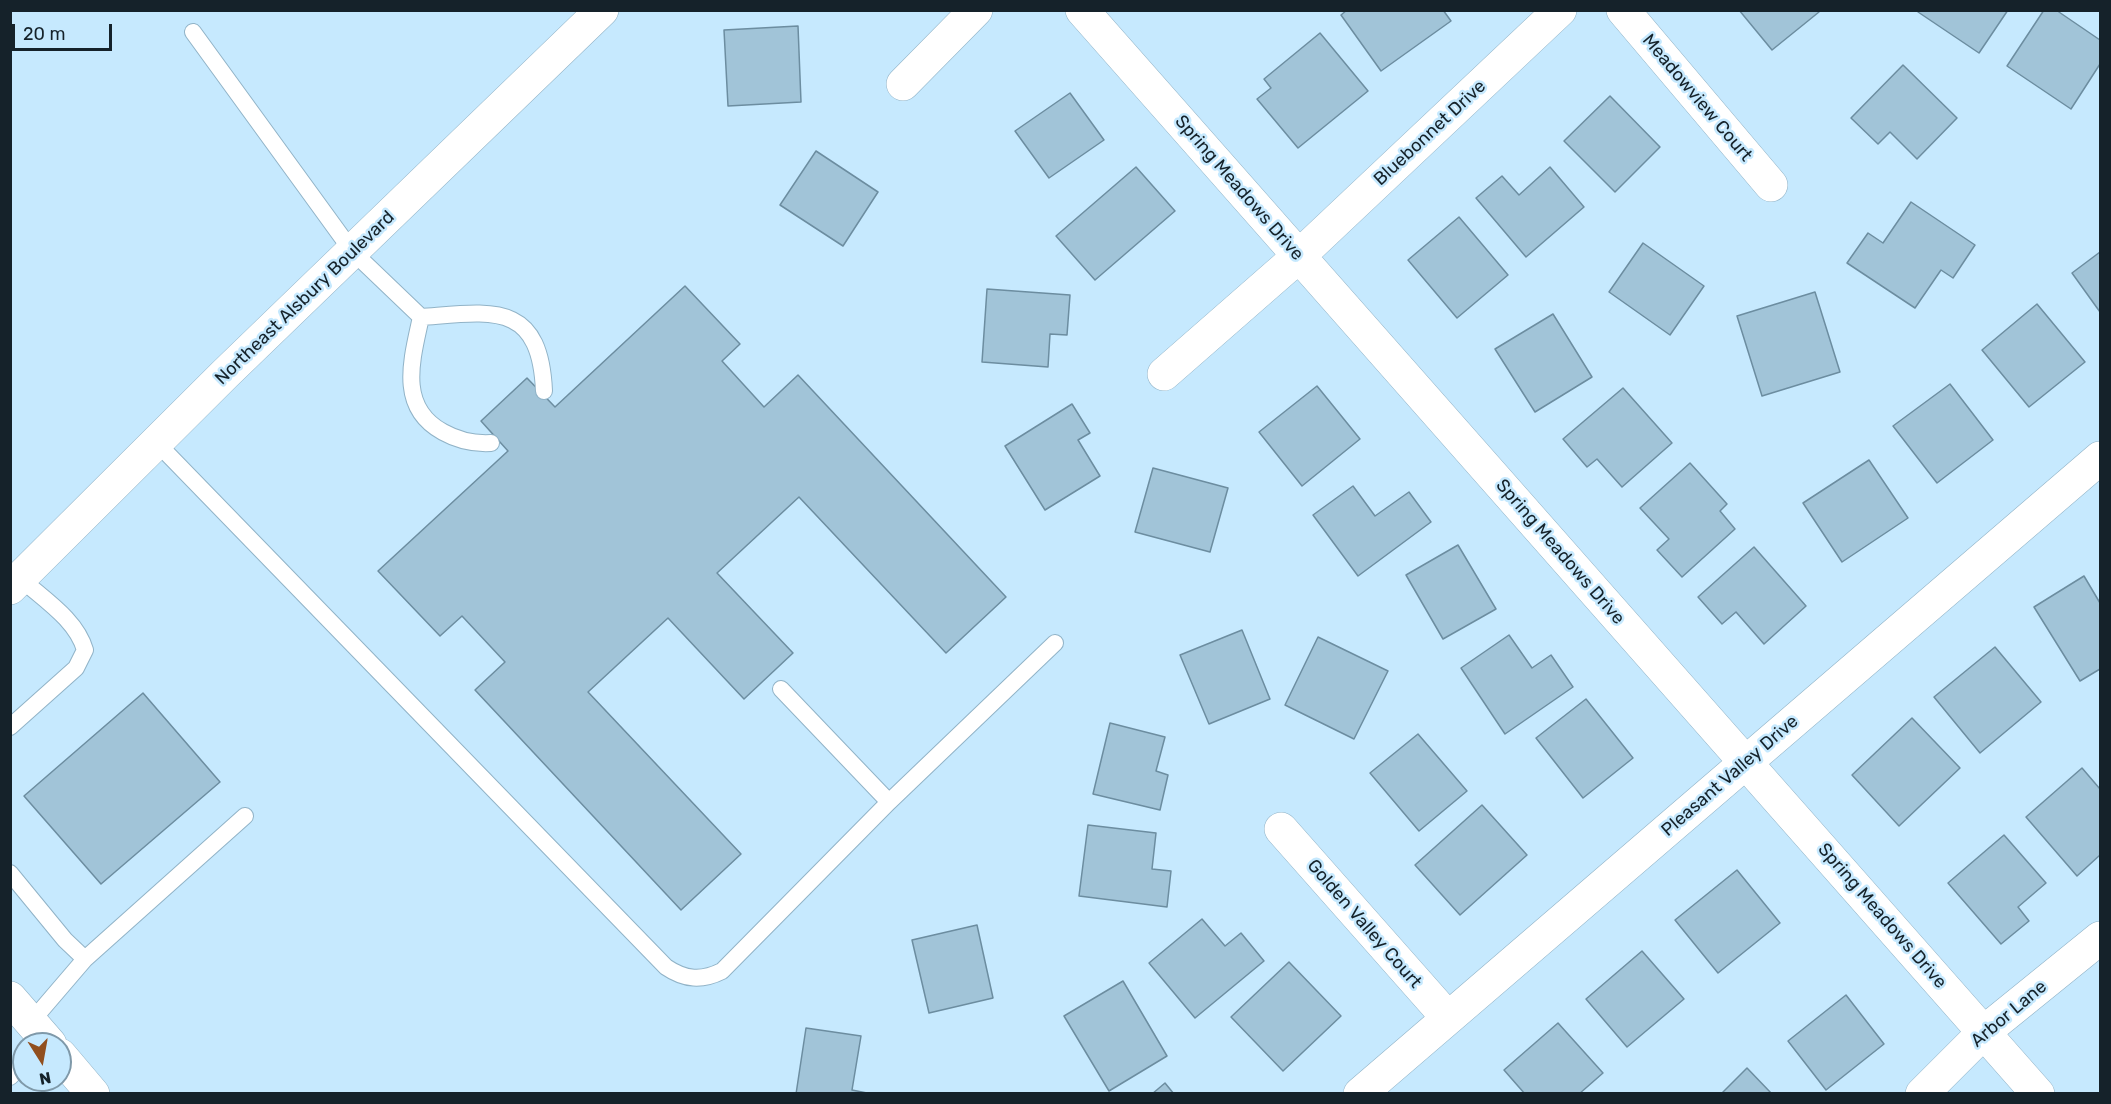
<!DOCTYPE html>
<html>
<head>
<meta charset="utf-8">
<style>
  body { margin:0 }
  #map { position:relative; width:2111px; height:1104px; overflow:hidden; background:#c6e9fe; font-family:Rubik,sans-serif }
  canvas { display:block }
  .frame { position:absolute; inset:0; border:12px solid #15222a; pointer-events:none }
  .north { position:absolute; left:12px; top:1032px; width:60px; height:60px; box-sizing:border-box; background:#c6e9fe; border:2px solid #7f99a9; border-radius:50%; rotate:169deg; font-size:16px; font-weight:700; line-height:24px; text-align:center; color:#15222a }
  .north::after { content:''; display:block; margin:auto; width:21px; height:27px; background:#914f1e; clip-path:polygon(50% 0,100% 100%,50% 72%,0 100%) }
  .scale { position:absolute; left:12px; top:24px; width:100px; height:27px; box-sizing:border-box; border:3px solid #15222a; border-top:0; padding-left:8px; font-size:18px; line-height:21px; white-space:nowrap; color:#15222a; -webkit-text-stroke:4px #c6e9fe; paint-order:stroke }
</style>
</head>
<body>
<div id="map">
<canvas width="2111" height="1104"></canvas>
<div class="frame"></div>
<div class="north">N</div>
<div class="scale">20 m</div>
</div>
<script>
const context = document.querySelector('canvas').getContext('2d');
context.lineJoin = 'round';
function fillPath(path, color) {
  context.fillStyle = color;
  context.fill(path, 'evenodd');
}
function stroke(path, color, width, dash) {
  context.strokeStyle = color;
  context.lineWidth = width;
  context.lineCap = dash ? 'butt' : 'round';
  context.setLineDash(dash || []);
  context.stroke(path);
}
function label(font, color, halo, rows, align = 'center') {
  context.font = font + ' Rubik,sans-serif';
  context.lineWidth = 5;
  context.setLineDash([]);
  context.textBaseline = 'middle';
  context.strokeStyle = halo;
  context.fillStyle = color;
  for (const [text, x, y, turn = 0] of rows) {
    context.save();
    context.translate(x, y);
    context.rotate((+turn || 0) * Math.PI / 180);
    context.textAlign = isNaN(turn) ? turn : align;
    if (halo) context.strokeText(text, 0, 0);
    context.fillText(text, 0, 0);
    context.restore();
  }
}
const building = new Path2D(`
  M1347 10H1443L1451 21 1381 71 1341 15Z
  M1739 10H1819V12L1772 50Z
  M1919 10H2008L1979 53 1918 12Z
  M2044 10H2056L2100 40V64L2071 109 2007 66Z
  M798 26 801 102 728 106 724 30Z
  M1320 33 1368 91 1298 148 1257 99 1271 88 1264 79Z
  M1903 65 1957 118 1917 159 1890 132 1878 144 1851 118Z
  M1070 93 1104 140 1049 178 1015 131Z
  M1610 96 1660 147 1615 192 1564 141Z
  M816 151 878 192 843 246 780 205Z
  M1136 167 1175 211 1095 280 1056 236Z
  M1550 167 1584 207 1526 257 1476 198 1502 176 1519 195Z
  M1911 202 1975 245 1953 278 1941 270 1915 308 1847 263 1868 233 1883 243Z
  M1459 217 1508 275 1457 318 1408 260Z
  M1643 243 1704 286 1670 335 1609 292Z
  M2100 252V312L2072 273Z
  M685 286 740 344 722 361 764 407 798 375 1006 597 946 653 799 497 717 573 793 653 744 699 668 618 588 692 741 854 681 910 475 690 505 662 462 616 440 636 378 571 508 451 481 421 527 378 555 407Z
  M987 289 1070 295 1067 335 1050 334 1048 367 982 362Z
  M1815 292 1840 372 1762 396 1737 316Z
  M2037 304 2085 362 2029 407 1982 350Z
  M1553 314 1592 377 1535 412 1495 349Z
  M1950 384 1993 440 1937 483 1893 426Z
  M1317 386 1360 439 1302 486 1259 432Z
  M1623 388 1672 443 1622 487 1597 459 1587 467 1563 439Z
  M1072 404 1090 433 1078 440 1100 476 1045 510 1005 446Z
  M1869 460 1908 518 1842 562 1803 503Z
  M1690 463 1727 504 1720 511 1735 529 1682 577 1657 550 1669 539 1640 508Z
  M1153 468 1228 488 1210 552 1135 532Z
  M1353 486 1375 516 1409 492 1431 522 1358 576 1313 515Z
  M1458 545 1496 609 1443 639 1406 575Z
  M1754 547 1806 606 1764 644 1736 612 1722 624 1698 597Z
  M2084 576 2100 603V669L2080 681 2034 607Z
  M1242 630 1270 699 1209 724 1180 655Z
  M1509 635 1532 668 1551 655 1573 687 1505 734 1461 668Z
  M1318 637 1388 671 1354 739 1285 705Z
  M1995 647 2041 702 1980 753 1934 697Z
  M143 693 220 782 101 884 24 796Z
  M1586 699 1633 758 1583 798 1536 738Z
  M1912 718 1960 768 1899 826 1852 775Z
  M1110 723 1165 737 1156 771 1168 775 1160 810 1093 794Z
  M1418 734 1467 791 1419 831 1370 773Z
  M2082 768 2100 789V855L2077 876 2026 817Z
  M1482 805 1527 855 1460 915 1415 865Z
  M1088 825 1156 833 1152 869 1171 871 1167 907 1079 896Z
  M2004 835 2046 883 2018 907 2029 921 2001 944 1948 883Z
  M1737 870 1780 923 1718 973 1675 920Z
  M1202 919 1225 946 1241 933 1264 961 1195 1018 1149 963Z
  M977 925 993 998 929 1013 912 940Z
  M1642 951 1684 999 1627 1047 1586 999Z
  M1289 962 1341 1016 1283 1071 1231 1017Z
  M1123 981 1167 1056 1109 1091 1064 1016Z
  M1846 995 1884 1044 1826 1090 1788 1041Z
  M1558 1023 1603 1073 1579 1094H1525L1504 1070Z
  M806 1028 861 1036 852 1090 872 1094H796Z
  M1747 1068 1772 1094H1721Z
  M1165 1083 1174 1094H1152Z`);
const lane = new Path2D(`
  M193 32 352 251 421 317C412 359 397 407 443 432 459 441 473 444 491 443
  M421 317C491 312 540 300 544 391
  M157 443 666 967C685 980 702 981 722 971L889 802 1055 643
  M781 689 889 802
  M10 727 76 668 85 650C76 619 43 599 20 578
  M10 873 65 940 85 959
  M31 1022 85 959 245 816
  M10 1077 24 1063`);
const street = new Path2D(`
  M1082 10 2038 1094
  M1623 10 1771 185
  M903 84 976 10
  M1164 374 1299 256 1560 10
  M1281 829 1448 1018
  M1360 1094 2100 458
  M1922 1094 1984 1032 2100 938`);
const secondary = new Path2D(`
  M10 588 225 374 602 10
  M10 998 50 1044
  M60 1055 93 1094`);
const streetNames = [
  ["Meadowview Court",1697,98,50],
  ["Bluebonnet Drive",1430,133,-43],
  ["Spring Meadows Drive",1239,188,49],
  ["Northeast Alsbury Boulevard",305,298,-44],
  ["Spring Meadows Drive",1560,552,49],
  ["Pleasant Valley Drive",1730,776,-41],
  ["Spring Meadows Drive",1882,916,49],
  ["Golden Valley Court",1364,924,49],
  ["Arbor Lane",2009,1014,-40]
];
fillPath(building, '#a1c4d8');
stroke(building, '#6c8da0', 1.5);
stroke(lane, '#91b3c7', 18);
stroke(street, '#91b3c7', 34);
stroke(secondary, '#91b3c7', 34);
stroke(lane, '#fff', 16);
stroke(street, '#fff', 33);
stroke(secondary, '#fff', 33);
label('18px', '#15222a', '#c6e9fe', streetNames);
</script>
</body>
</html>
